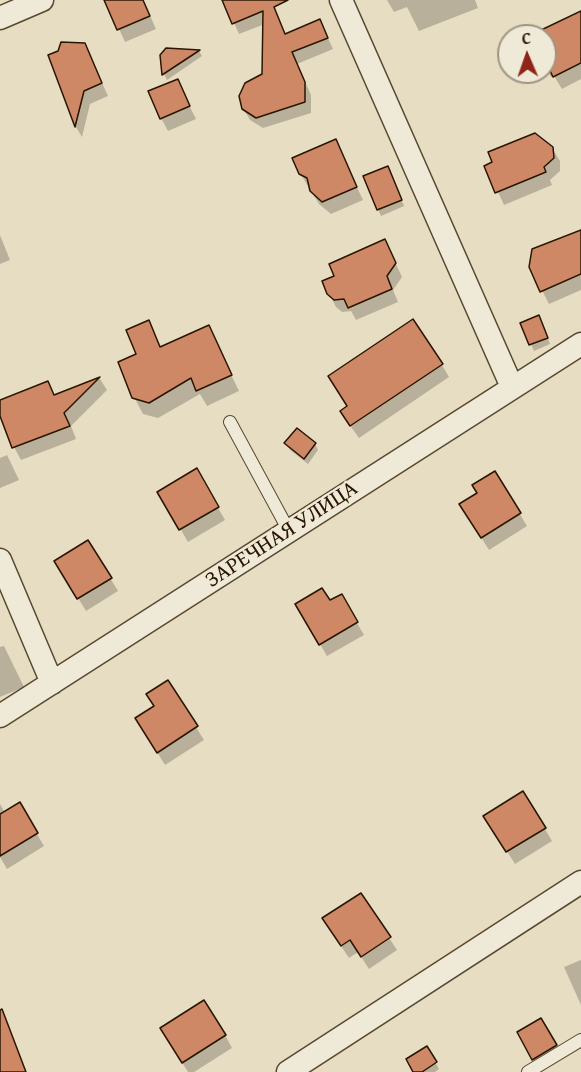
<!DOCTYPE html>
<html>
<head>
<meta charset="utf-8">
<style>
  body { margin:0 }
  #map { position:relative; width:581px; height:1072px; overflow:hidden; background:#e6ddc2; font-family:"Gentium Book Plus",serif }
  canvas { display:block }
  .north { position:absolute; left:497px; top:24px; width:60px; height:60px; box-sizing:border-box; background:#efe9d7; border:2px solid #a09581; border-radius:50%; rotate:358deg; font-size:16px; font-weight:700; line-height:24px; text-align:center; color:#2a1600 }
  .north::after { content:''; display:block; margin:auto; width:21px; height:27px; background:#8f2418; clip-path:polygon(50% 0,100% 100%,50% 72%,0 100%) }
</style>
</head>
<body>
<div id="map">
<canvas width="581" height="1072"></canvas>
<div class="north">С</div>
</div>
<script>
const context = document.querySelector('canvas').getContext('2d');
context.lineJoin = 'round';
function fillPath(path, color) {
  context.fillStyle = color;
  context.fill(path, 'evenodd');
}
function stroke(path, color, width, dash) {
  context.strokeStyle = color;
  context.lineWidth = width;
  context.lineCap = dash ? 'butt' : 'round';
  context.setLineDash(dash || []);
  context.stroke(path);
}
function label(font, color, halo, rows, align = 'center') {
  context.font = font + ' "Gentium Book Plus",serif';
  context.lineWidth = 4.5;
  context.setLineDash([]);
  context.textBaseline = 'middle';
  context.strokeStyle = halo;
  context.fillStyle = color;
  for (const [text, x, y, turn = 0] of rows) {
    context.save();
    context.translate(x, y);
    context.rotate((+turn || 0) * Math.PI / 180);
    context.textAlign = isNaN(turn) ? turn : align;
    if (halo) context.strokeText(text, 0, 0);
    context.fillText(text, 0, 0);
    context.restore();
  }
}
const shadow = new Path2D(`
  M106 0H143L156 29 125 42Z
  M224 0H271L286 35 320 21 333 49 297 64 311 95V113L263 128 250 120 243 108 264 75 265 24 239 34Z
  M387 0H475L478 8 419 31 407 7 394 12Z
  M581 13V79L562 89 554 76 551 77 545 67V36H541Z
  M85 45 108 96 90 104 82 137 76 127 50 56Z
  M167 49 199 51 202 56 167 80 164 74 161 56Z
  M177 81 196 119 168 131 161 118Z
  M335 141 363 200 331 214 319 204 300 173Z
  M552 148 560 161V171L550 180 552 185 504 205 486 166Z
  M391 174 404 206 381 216 364 177Z
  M0 235 10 260 0 264Z
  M581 236V290L549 304 530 267Z
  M385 241 402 277 393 290 398 302 356 320 351 311 342 312 336 307 329 293 336 277Z
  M148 322 162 348 208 327 239 391 207 406 200 394 158 418 143 414 134 397Z
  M542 323 550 344 534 351 522 324Z
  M442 365 449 377 359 438 349 424Z
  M100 379 107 390 71 426 76 439 21 460 14 447 0 412V401L48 383 55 396Z
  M286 444H315L318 450 308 464 290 450Z
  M7 455 19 480 0 488V458Z
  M196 470 225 520 188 542 159 492Z
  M495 473 527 526 489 550 468 517 479 494Z
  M88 542 118 591 86 611 56 562Z
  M341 596 364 635 327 656 297 605 329 602Z
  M4 646 24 687 0 697V647Z
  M168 682 204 740 165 765 144 731Z
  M0 804 5 813 19 804 44 846 7 869 0 857Z
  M493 829H545L552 841 515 864Z
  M361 895 397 950 369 969 358 952 349 958 331 931Z
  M581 960V1005L564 967Z
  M541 1020 563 1058 541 1071 519 1033Z
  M225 1035 232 1048 194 1072H188L169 1041Z
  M427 1048 439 1069 435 1072H415Z`);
const building = new Path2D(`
  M104 0H143L150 16 117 30Z
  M222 0H288L274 7 285 34 320 19 328 38 292 52 305 82V102L256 118 242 109 239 96 245 83 262 74 263 11 232 24Z
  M581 11V63L553 77 545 60V36H539L537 32Z
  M61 42 85 43 102 83 84 91 75 127 48 55 58 51Z
  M166 48 200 50 162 75 160 55Z
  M178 79 190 106 160 119 148 91Z
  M535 133 553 147 554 158 544 167 546 172 495 193 484 166 492 162 488 152Z
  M336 139 357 187 322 202 310 191 307 178 299 174 292 158Z
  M388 166 402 200 377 210 363 176Z
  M581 230V274L540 292 529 267 532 249Z
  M385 239 396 263 387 276 392 289 348 308 344 299 334 300 327 294 322 281 334 276 329 264Z
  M539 315 548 338 529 345 520 323Z
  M413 319 443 364 350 426 340 411 347 406 328 376Z
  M149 320 160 347 209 325 232 375 196 391 191 378 149 403 132 398 118 362 136 354 126 330Z
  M100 377 64 413 70 426 12 448 0 416V400L48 381 54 395Z
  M297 428 316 443 304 459 284 443Z
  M197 468 219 507 179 530 157 492Z
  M495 471 521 513 481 538 459 504 477 493 472 485Z
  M88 540 112 578 77 599 54 561Z
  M322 588 330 600 342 594 358 622 319 645 295 604Z
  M168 680 198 726 157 753 135 718 154 706 146 694Z
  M523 791 546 828 506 852 483 816Z
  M20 802 38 833 0 856V814Z
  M361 893 391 937 361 957 350 940 341 946 322 918Z
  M204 1000 226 1035 182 1063 160 1028Z
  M2 1009 26 1072H0V1010Z
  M541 1018 557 1045 532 1060 517 1032Z
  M427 1046 437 1062 422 1072H413L406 1059Z`);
const service = new Path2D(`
  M230 422 289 531
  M528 1072 581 1040`);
const minor = new Path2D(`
  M341 0 512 387
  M0 18 42 0
  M0 560 52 683
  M0 716 581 344
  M288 1072 581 882`);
const streetNames = [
  ["ЗАРЕЧНАЯ УЛИЦА",282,535,-33]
];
fillPath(shadow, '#0003');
fillPath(building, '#cf8866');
stroke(building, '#2a1600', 1.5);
stroke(service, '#594830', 14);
stroke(minor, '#594830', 25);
stroke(service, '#efe9d7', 12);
stroke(minor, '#efe9d7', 22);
label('22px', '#2a1600', '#efe9d7', streetNames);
</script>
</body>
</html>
